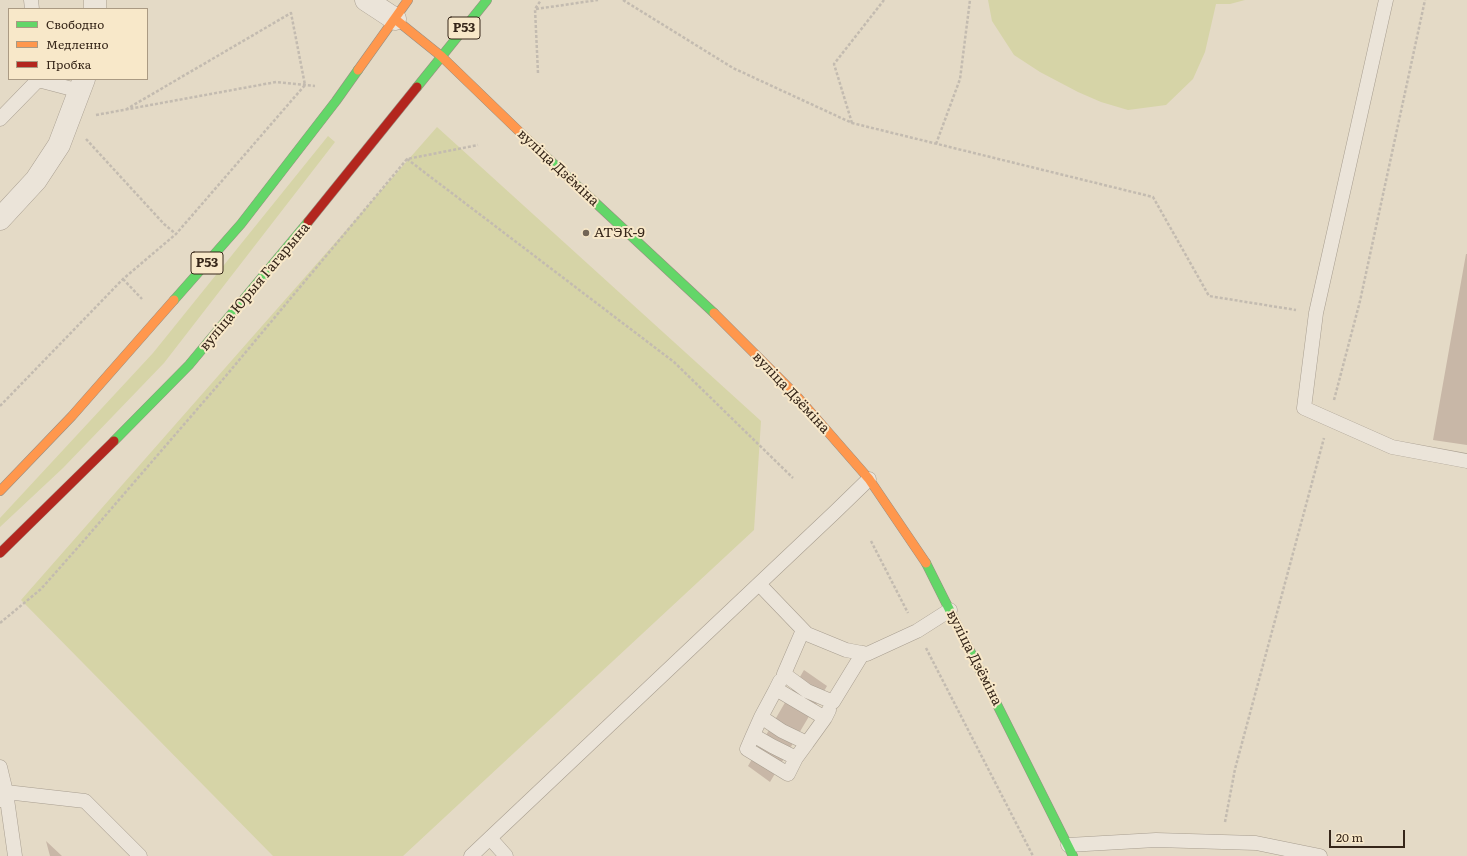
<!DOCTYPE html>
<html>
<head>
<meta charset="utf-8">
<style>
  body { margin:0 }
  #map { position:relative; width:1467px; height:856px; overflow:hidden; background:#e4dac6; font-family:Literata,serif }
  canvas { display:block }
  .legend { position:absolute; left:8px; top:8px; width:140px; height:72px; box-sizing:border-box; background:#f8e8c9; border:1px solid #aa9a83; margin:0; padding:5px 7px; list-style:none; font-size:12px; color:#362619 }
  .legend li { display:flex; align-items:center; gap:8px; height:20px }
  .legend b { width:20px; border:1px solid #aa9a83 }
  .scale { position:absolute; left:1329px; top:830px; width:76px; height:18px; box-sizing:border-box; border:2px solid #362619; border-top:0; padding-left:5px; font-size:12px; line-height:14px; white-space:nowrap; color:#362619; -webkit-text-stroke:3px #f8e8c9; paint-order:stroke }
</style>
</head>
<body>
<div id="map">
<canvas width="1467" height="856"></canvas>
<ul class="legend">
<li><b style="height:5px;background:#63d668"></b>Свободно</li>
<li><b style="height:5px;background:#ff974d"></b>Медленно</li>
<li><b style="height:5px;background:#b3261e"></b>Пробка</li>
</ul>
<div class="scale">20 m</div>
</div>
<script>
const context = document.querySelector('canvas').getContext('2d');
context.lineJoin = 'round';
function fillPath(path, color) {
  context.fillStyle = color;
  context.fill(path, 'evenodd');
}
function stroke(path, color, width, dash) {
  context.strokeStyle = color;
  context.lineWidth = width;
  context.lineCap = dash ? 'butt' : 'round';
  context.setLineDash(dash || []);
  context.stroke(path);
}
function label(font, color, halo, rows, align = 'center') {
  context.font = font + ' Literata,serif';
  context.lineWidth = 4;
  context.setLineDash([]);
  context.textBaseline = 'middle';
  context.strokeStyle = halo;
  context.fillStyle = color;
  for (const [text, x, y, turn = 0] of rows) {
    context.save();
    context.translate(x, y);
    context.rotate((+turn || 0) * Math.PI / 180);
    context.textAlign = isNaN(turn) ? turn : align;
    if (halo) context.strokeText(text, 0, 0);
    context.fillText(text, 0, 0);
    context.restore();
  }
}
const green = new Path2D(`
  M988 0H1245L1230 4H1216L1205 52 1193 79 1166 105 1128 110 1101 102 1078 92 1040 72 1014 55 992 21Z
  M437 127 761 421 754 530 403 856H273L21 600Z
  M328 136 335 142 164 363 63 468 0 527V518L153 353Z`);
const building = new Path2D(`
  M1466 254H1467V445L1433 440Z
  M804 670 827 686 770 782 748 766Z
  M46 841 62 856H50Z`);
const path = new Path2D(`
  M623 0 733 68 852 123 1153 197 1209 296 1296 310
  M536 9 598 0
  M538 73 535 9 541 0
  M96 115 276 82 315 86
  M852 123 834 64 884 0
  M86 139 164 224 176 234
  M936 144 960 79 970 0
  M407 159 674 362 793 478
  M123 279 142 299
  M1334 400 1360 301 1425 0
  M0 406 123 279 176 234 305 85 291 13 125 110
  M871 541 908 613
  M0 623 41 589 80 545 225 377 407 159 478 145
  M926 648 1033 856
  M1225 822 1235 769 1324 438`);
const lane = new Path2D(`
  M31 0 32 9
  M1386 0 1316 313 1304 408 1392 447 1467 461
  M0 119 38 80 80 91
  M759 584 807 634 846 650 867 654 917 631 950 610
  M803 630 784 674 807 691 833 702 863 653
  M780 681 776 689 825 718 829 710
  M776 689 761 717 782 731 807 743 825 718
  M761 717 753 735 772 746 796 758 807 743
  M753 735 747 749 788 774 796 758
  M0 767 6 792 15 856
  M0 800 6 792 85 801 140 856
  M1068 845 1156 840 1256 843 1320 856
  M471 856 490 838
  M506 856 490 838 835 512 869 479`);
const street = new Path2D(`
  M366 0 395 19
  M95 9V0
  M0 219 36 180 59 145 84 79`);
const fast = new Path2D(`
  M417 87 487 0
  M528 140 714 313
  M174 300 241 224 336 101 358 70
  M114 441 189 365 308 222
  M926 563 1073 856`);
const slow = new Path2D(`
  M395 19 441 56 528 140
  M358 70 408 0
  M714 313 794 393 869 479 926 563
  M0 491 72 416 174 300`);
const jam = new Path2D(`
  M308 222 417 87
  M0 553 114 441`);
const markers = [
  [586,233,4,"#736556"]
];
const shields = [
  [464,28,32],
  [207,263,32]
];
const shieldNames = [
  ["Р53",464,28],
  ["Р53",207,263]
];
const streetNames = [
  ["вуліца Дзёміна",558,168,43],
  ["вуліца Юрыя Гагарына",255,287,-50],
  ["вуліца Дзёміна",791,393,47],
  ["вуліца Дзёміна",974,658,63]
];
const poiNames = [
  ["АТЭК-9",594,233]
];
fillPath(green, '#d6d4a7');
fillPath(building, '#c8b7a7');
stroke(lane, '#a89e90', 15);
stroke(street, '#a89e90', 23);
stroke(fast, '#988e81', 10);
stroke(slow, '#988e81', 10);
stroke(jam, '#988e81', 10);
stroke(path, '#c3bbb0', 2.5, [3, 2]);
stroke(lane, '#ebe4d9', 14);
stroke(street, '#ebe4d9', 22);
stroke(fast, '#63d668', 9);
stroke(slow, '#ff974d', 9);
stroke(jam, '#b3261e', 9);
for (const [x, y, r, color] of markers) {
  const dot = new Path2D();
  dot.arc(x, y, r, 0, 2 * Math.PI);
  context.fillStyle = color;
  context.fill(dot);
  stroke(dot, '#f8e8c9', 1.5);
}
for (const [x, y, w] of shields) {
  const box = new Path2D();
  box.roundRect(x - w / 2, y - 11, w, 22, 3);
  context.fillStyle = '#f8e8c9';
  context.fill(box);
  stroke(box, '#362619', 1);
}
label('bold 13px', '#362619', null, shieldNames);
label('14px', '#362619', '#f8e8c9', streetNames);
label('14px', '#362619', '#f8e8c9', poiNames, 'left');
</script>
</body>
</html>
